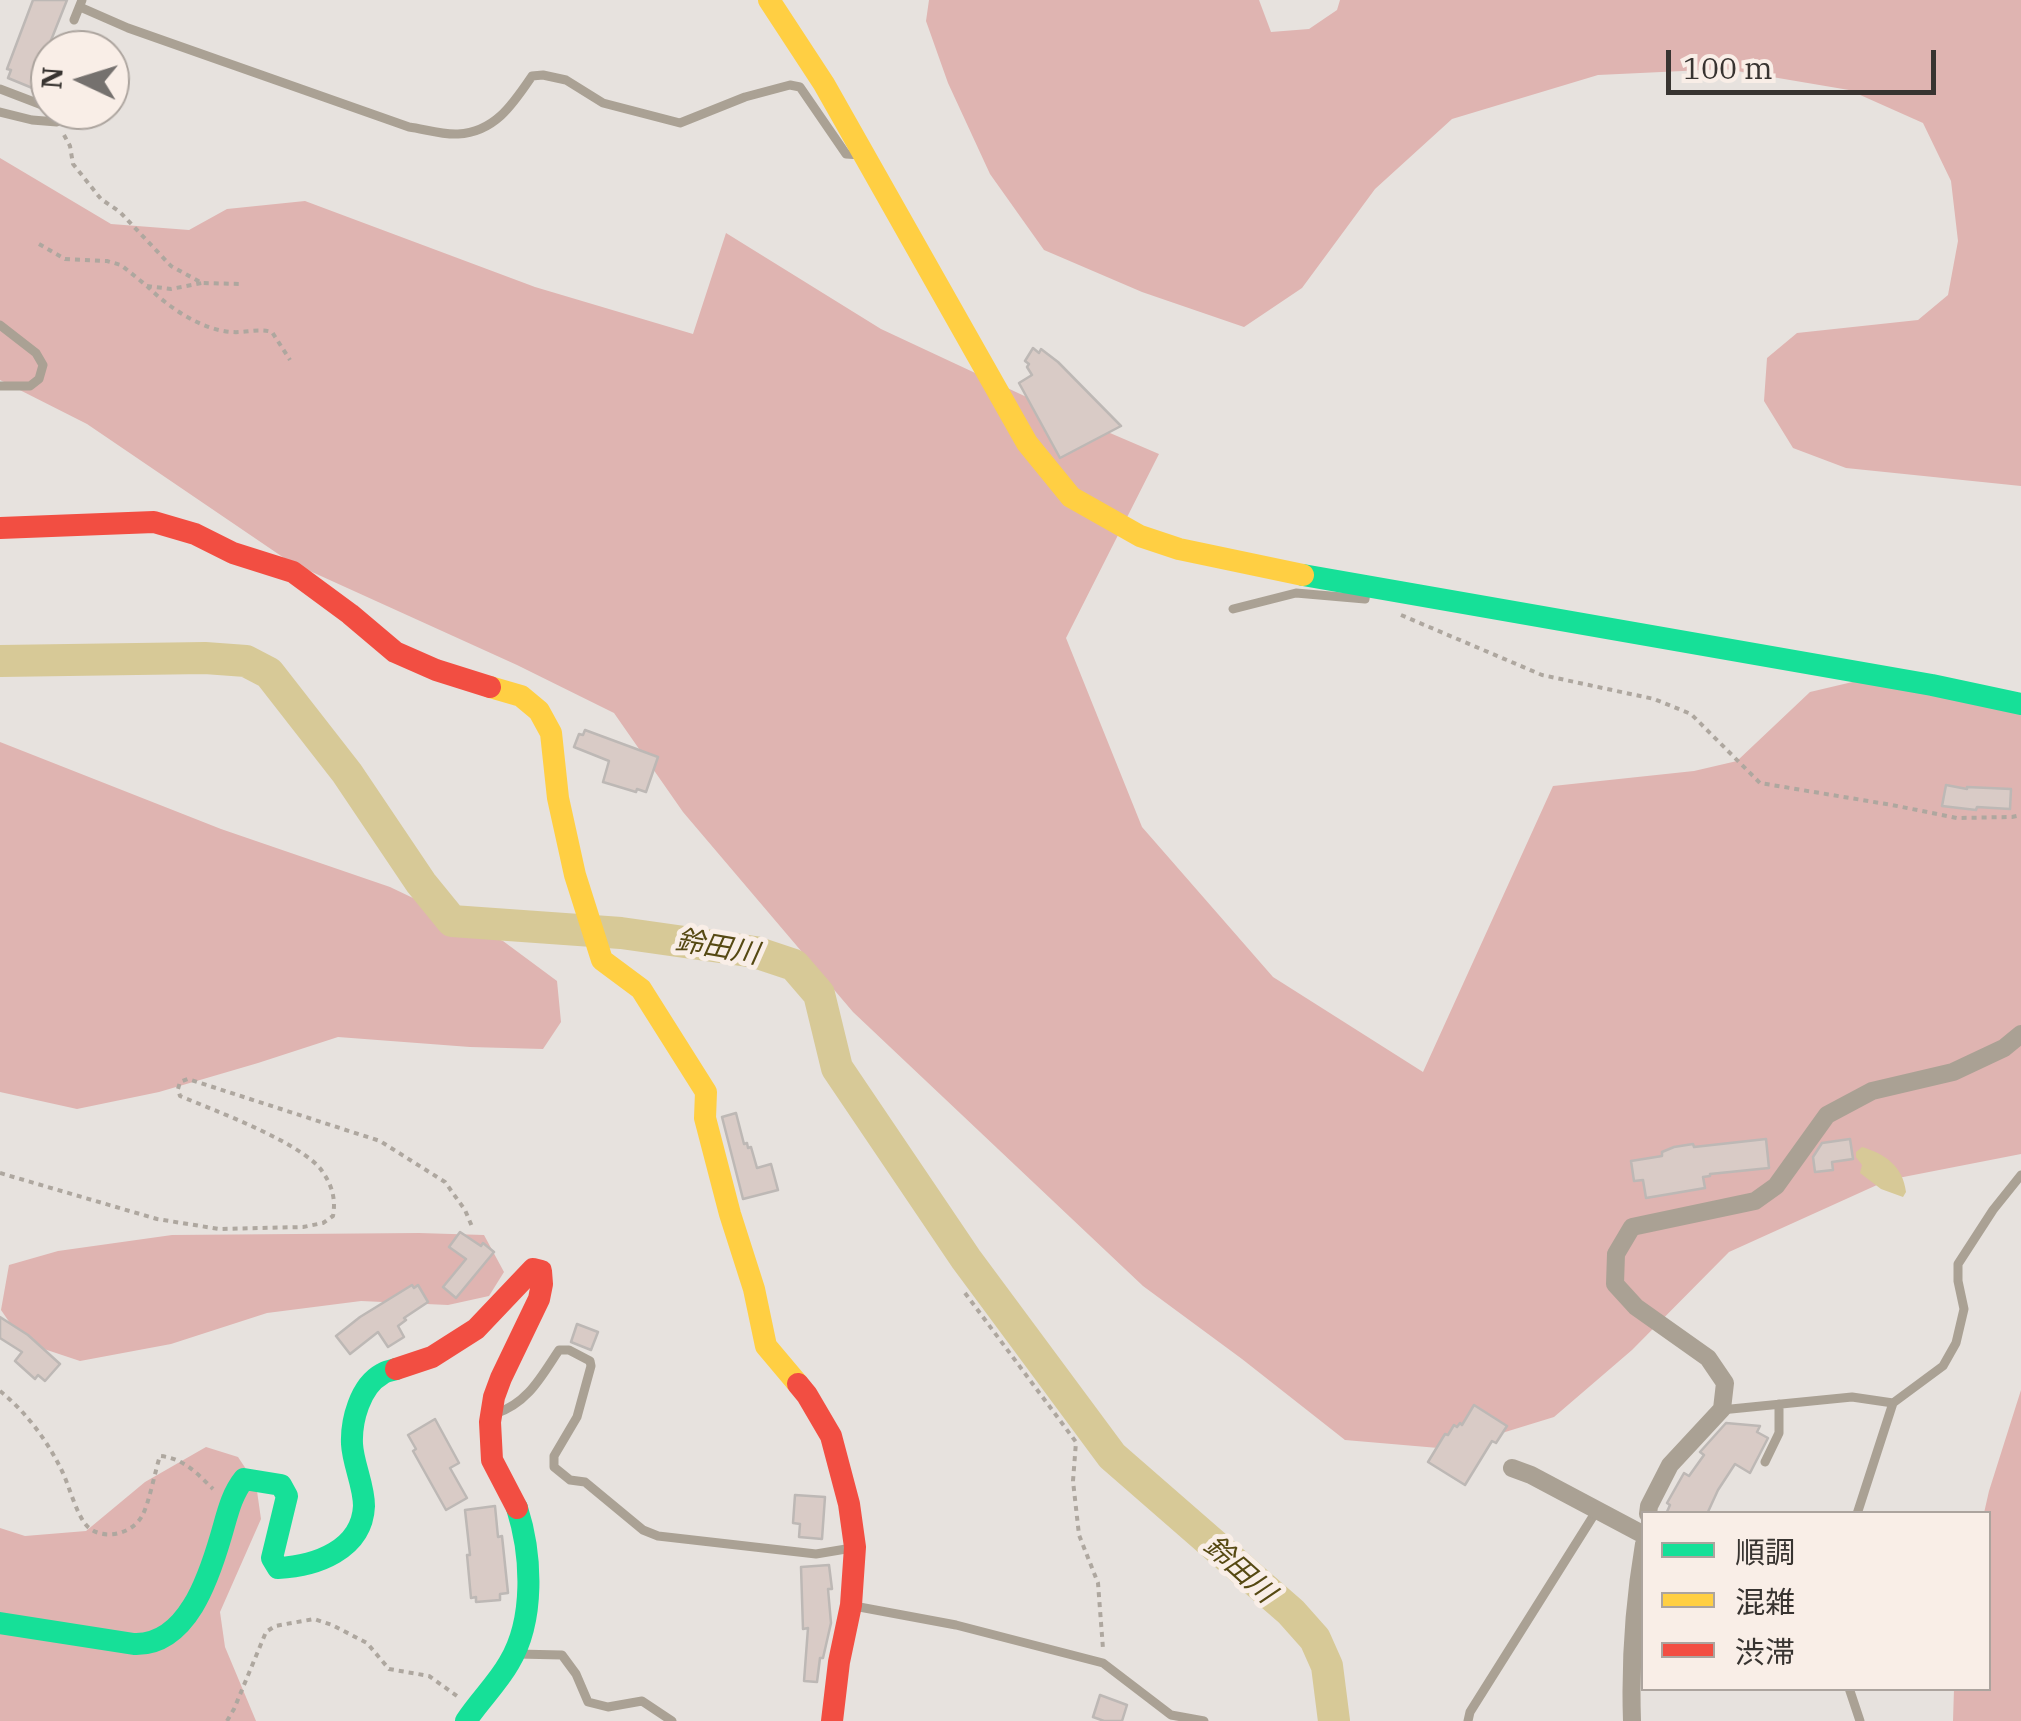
<!DOCTYPE html>
<html>
<head>
<meta charset="utf-8">
<style>
  body { margin:0 }
  #map { position:relative; width:2021px; height:1721px; overflow:hidden; background:#e7e2de; font-family:"IBM Plex Serif","Noto Sans JP",serif }
  canvas { display:block }
  .legend { position:absolute; left:1641px; top:1511px; width:350px; height:180px; box-sizing:border-box; background:#f9eee7; border:2px solid #aca49e; margin:0; padding:12px 18px; list-style:none; font-size:30px; color:#383431 }
  .legend li { display:flex; align-items:center; gap:20px; height:50px }
  .legend b { width:50px; border:2px solid #aca49e }
  .north { position:absolute; left:30px; top:30px; width:100px; height:100px; box-sizing:border-box; background:#f9eee7; border:2px solid #aca49e; border-radius:50%; rotate:274deg; font-size:28px; font-weight:700; line-height:40px; text-align:center; color:#383431 }
  .north::after { content:''; display:block; margin:auto; width:35px; height:45px; background:#75716e; clip-path:polygon(50% 0,100% 100%,50% 72%,0 100%) }
  .scale { position:absolute; left:1666px; top:50px; width:270px; height:45px; box-sizing:border-box; border:5px solid #383431; border-top:0; padding-left:12px; font-size:30px; line-height:35px; white-space:nowrap; color:#383431; -webkit-text-stroke:8px #f9eee7; paint-order:stroke }
</style>
</head>
<body>
<div id="map">
<canvas width="2021" height="1721"></canvas>
<ul class="legend">
<li><b style="height:12px;background:#16e098"></b>順調</li>
<li><b style="height:12px;background:#ffcf43"></b>混雑</li>
<li><b style="height:12px;background:#f24e42"></b>渋滞</li>
</ul>
<div class="north">N</div>
<div class="scale">100 m</div>
</div>
<script>
const context = document.querySelector('canvas').getContext('2d');
context.lineJoin = 'round';
function fillPath(path, color) {
  context.fillStyle = color;
  context.fill(path, 'evenodd');
}
function stroke(path, color, width, dash) {
  context.strokeStyle = color;
  context.lineWidth = width;
  context.lineCap = dash ? 'butt' : 'round';
  context.setLineDash(dash || []);
  context.stroke(path);
}
function label(font, color, halo, rows, align = 'center') {
  context.font = font + ' "IBM Plex Serif","Noto Sans JP",serif';
  context.lineWidth = 10;
  context.setLineDash([]);
  context.textBaseline = 'middle';
  context.strokeStyle = halo;
  context.fillStyle = color;
  for (const [text, x, y, turn = 0] of rows) {
    context.save();
    context.translate(x, y);
    context.rotate((+turn || 0) * Math.PI / 180);
    context.textAlign = isNaN(turn) ? turn : align;
    if (halo) context.strokeText(text, 0, 0);
    context.fillText(text, 0, 0);
    context.restore();
  }
}
const forest = new Path2D(`
  M929 0H1259L1271 32 1309 29 1337 10 1340 0H2021V486L1846 468 1793 448 1764 401 1767 358 1797 333 1918 320 1948 295 1958 241 1951 181 1923 123 1849 90 1725 69 1598 75 1452 119 1375 189 1302 288 1244 327 1142 292 1044 250 990 174 948 83 926 21Z
  M0 158 111 224 189 230 227 209 305 201 535 287 693 334 726 233 881 329 1033 400 1159 454 1066 638 1142 827 1273 977 1423 1072 1553 786 1694 771 1737 761 1810 692 1899 671 2021 705V1154L1888 1180 1729 1252 1632 1350 1554 1417 1450 1449 1345 1440 1242 1359 1143 1286 853 1012 683 812 614 713 517 665 290 562 87 424 0 380Z
  M0 742 221 829 390 887 503 941 557 981 561 1022 543 1049 470 1047 338 1037 258 1063 159 1092 77 1109 0 1092Z
  M419 1233 484 1235 504 1272 489 1296 448 1305 361 1301 267 1313 171 1344 80 1361 23 1342 1 1310 9 1265 58 1251 172 1235Z
  M2021 1390V1721H1953L1954 1689 1988 1688V1514L1984 1513 1989 1491Z
  M206 1447 238 1457 256 1484 261 1519 220 1612 225 1647 256 1721H0V1528L25 1536 86 1531 145 1482Z`);
const water = new Path2D(`
  M1862 1147C1885 1154 1903 1166 1906 1192L1903 1197 1881 1189 1860 1173 1862 1165 1856 1157V1152Z`);
const river = new Path2D(`
  M0 661 205 658 246 661 269 673 347 773 421 883 452 921 621 933 755 952 794 965 819 994 837 1068 966 1259 1112 1456 1291 1612 1315 1639 1327 1666 1334 1721`);
const building = new Path2D(`
  M33 0H67L44 58 50 60V71L42 92 8 78 11 70 7 69Z
  M1033 348 1039 353 1041 349 1058 362 1121 426 1060 458 1019 383 1032 375 1027 367 1029 364 1025 361Z
  M585 730 658 757 646 792 637 789 636 792 603 782 609 761 574 747 579 734 583 735Z
  M1946 785 1967 789V787L2011 789 2010 809 1977 807 1976 810 1942 806Z
  M736 1113 744 1144 747 1143 748 1148 751 1147 757 1168 771 1164 778 1190 743 1199 722 1117Z
  M1766 1139 1769 1168 1710 1174V1176L1703 1177 1705 1188 1646 1198 1643 1180 1634 1181 1631 1161 1662 1156V1152L1674 1147 1693 1144 1694 1147Z
  M1850 1139 1853 1159 1832 1162 1833 1170 1815 1172 1813 1157 1822 1143Z
  M460 1232 481 1246 483 1243 494 1252 456 1298 443 1287 466 1259 449 1247Z
  M412 1285 414 1288 418 1285 428 1302 404 1318 406 1320 398 1326 404 1337 388 1347 378 1332 350 1354 336 1336 360 1317Z
  M0 1317 28 1335 60 1364 45 1381 38 1375 35 1379 15 1361 22 1352 0 1338Z
  M577 1324 598 1332 591 1350 571 1342Z
  M1474 1405 1507 1426 1496 1443 1492 1441 1465 1485 1428 1462 1445 1434 1448 1435 1454 1425 1457 1427 1460 1423 1462 1425Z
  M435 1419 459 1463 450 1468 467 1498 446 1510 413 1451 416 1449 408 1435Z
  M1726 1423 1760 1426 1757 1432 1768 1438 1750 1473 1735 1464 1718 1490 1707 1514H1666L1670 1505 1667 1503 1684 1473 1689 1476 1704 1455 1700 1452Z
  M795 1495 825 1497 822 1539 799 1537 800 1524 793 1523Z
  M495 1506 498 1537 502 1536 508 1593 500 1594V1600L476 1602V1597L471 1598 467 1555H470L465 1510Z
  M829 1565 832 1589H828L831 1623 823 1658H820L817 1682 804 1681 808 1628 803 1629 801 1567Z
  M1100 1695 1127 1705 1122 1721H1104L1093 1717Z`);
const path = new Path2D(`
  M64 135 70 146 73 164 101 199 120 212 171 266 202 283 239 284
  M39 244 65 259 107 261 121 265 147 286 171 289 202 283
  M147 286C168 307 201 330 232 332 246 333 258 328 272 332L290 360
  M1401 615 1542 675 1654 699 1691 714 1760 783 1892 805 1957 818 2012 817 2021 815
  M0 1173 157 1219 219 1229 303 1227 323 1223 333 1216C336 1199 332 1185 322 1171 303 1143 213 1110 180 1096L178 1089 180 1082 188 1079 380 1141 445 1182 465 1210 473 1229
  M965 1293 1076 1442 1073 1481 1079 1535 1098 1583 1103 1649
  M0 1391C26 1412 47 1440 62 1471 69 1485 77 1517 88 1527 104 1541 132 1534 142 1516 149 1504 155 1471 160 1456 183 1458 197 1473 213 1489
  M227 1721 234 1709 266 1632 275 1626 314 1619 332 1625 367 1643 389 1669 429 1676 457 1696`);
const lane = new Path2D(`
  M80 7 128 28 409 127C424 129 443 135 458 134 495 132 513 104 532 76L543 75 566 80 603 103 680 123 745 97 790 85 800 87 846 154 861 155
  M74 20 82 0
  M0 89 42 105 57 122 32 120 0 112
  M0 325 36 353 43 365 39 379 30 386H0
  M1233 609 1296 593 1365 599 1367 586
  M1721 1410 1852 1397 1893 1403
  M495 1414C528 1403 541 1377 559 1350H569L590 1361 591 1366 577 1417 554 1456V1467L570 1480 585 1482 643 1530 658 1536 816 1554 852 1548
  M1765 1462 1779 1433V1404
  M1857 1514 1893 1403 1943 1366 1956 1343 1964 1309 1958 1281V1264L1993 1210 2021 1175
  M854 1606 956 1625 1103 1663 1171 1715 1204 1721
  M517 1654 562 1655 576 1674 588 1702 608 1707 642 1701 672 1721
  M1849 1688 1860 1721
  M1468 1721 1470 1712 1597 1510`);
const street = new Path2D(`
  M1512 1468 1531 1475 1644 1535
  M1648 1514 1649 1506 1670 1465 1722 1409 1725 1383 1708 1358 1636 1307 1615 1284 1616 1254 1632 1227 1755 1201 1776 1186 1827 1115 1872 1091 1953 1072 2004 1048 2021 1034
  M1632 1721C1630 1662 1634 1603 1644 1544`);
const fast = new Path2D(`
  M1303 575 1932 685 2021 704
  M0 1623 134 1644C187 1646 209 1577 221 1536 227 1516 231 1495 244 1479L281 1485 287 1496 272 1558 278 1568C316 1566 362 1550 364 1506 364 1485 353 1464 352 1444 351 1421 360 1386 382 1374 386 1371 391 1371 396 1369
  M466 1721C479 1701 497 1684 509 1663 535 1620 532 1555 517 1508`);
const slow = new Path2D(`
  M769 0 824 84 1027 443 1071 497 1140 536 1179 549 1303 575
  M490 687 521 696 539 711 551 733 558 798 575 875 602 960 641 989 706 1092 705 1118 730 1214 754 1289 766 1346 798 1384`);
const jam = new Path2D(`
  M0 528 154 522 195 534 233 553 293 572 350 614 395 652 436 670 490 687
  M396 1369 432 1357 476 1329 533 1269 541 1271 542 1284 539 1299 501 1378 494 1397 490 1422 492 1460 517 1508
  M798 1384 807 1395 831 1436 849 1504 855 1547 851 1605 839 1662 832 1721`);
const waterNames = [
  ["鈴田川",717,948,10],
  ["鈴田川",1239,1570,42]
];
fillPath(forest, '#dfb4b1');
fillPath(water, '#d7c997');
stroke(river, '#d7c997', 32);
fillPath(building, '#d9cbc6');
stroke(building, '#bdb8b5', 2.5);
stroke(path, '#aea79f', 4, [5, 5]);
stroke(lane, '#aaa194', 9);
stroke(street, '#aaa194', 18);
stroke(fast, '#16e098', 22);
stroke(slow, '#ffcf43', 22);
stroke(jam, '#f24e42', 22);
label('italic 28px', '#564913', '#f9eee7', waterNames);
</script>
</body>
</html>
